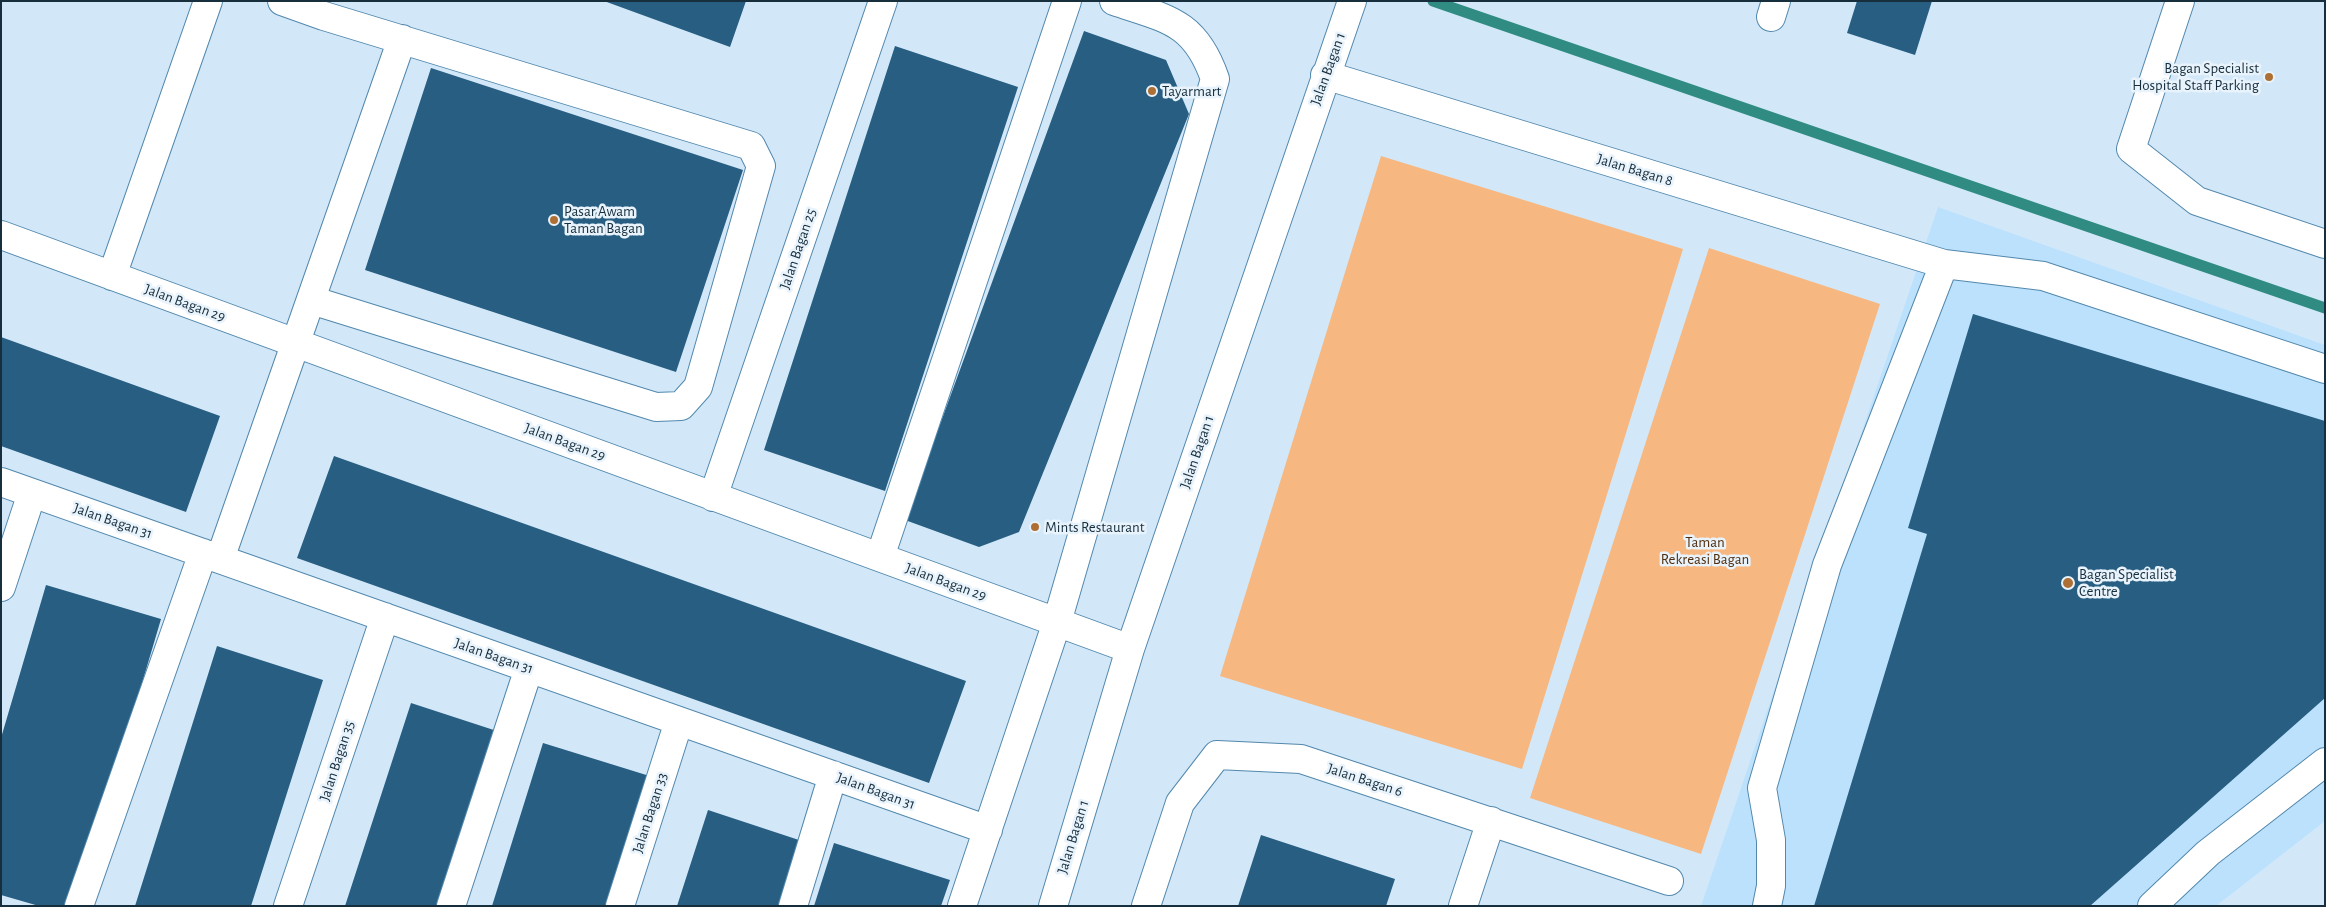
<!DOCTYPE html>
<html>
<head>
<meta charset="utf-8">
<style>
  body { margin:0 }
  #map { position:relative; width:2326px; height:907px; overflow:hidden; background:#d2e8f8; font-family:"Alegreya Sans",sans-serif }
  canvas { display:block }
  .frame { position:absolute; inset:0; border:2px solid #172e3d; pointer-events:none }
</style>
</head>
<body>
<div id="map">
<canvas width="2326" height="907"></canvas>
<div class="frame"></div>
</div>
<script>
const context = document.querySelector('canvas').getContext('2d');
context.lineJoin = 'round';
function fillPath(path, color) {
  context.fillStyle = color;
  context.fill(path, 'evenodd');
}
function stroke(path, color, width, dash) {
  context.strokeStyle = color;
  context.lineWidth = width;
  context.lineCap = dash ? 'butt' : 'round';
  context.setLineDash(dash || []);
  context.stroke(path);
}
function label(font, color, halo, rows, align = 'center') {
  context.font = font + ' "Alegreya Sans",sans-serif';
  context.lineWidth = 5;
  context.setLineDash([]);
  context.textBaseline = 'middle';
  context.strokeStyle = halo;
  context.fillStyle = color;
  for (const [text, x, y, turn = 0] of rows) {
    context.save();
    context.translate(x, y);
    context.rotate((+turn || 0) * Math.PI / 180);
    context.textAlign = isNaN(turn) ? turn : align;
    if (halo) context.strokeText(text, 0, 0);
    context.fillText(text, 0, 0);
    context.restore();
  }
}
const built = new Path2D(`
  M1938 207 2325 345V821L2216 906H1701Z`);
const green = new Path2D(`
  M1381 156 1683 249 1522 769 1220 676Z
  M1709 248 1880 304 1701 854 1530 798Z`);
const stream = new Path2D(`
  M1433 1 2325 308`);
const building = new Path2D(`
  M604 1H746L730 47Z
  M1857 1H1932L1915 55 1847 33Z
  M1084 31 1166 60 1189 114 1019 532 979 547 905 520Z
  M895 46 1018 87 885 491 764 450Z
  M431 68 743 170 676 372 365 270Z
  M1973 314 2325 421V698L2090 906H1814L1927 534 1908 528Z
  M1 337 220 416 186 512 1 446Z
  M334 456 966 681 929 783 297 558Z
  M46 585 161 619 76 906H39L1 895V738Z
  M217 646 323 680 251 906H135Z
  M411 703 506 734 451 906H345Z
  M543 743 656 778 616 906H492Z
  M708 810 808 843 787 906H677Z
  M1261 835 1395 879 1386 906H1238Z
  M834 843 950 880 941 906H814Z`);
const minor = new Path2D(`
  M282 1 324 16 751 146 761 166 698 387 681 406 656 407 311 300
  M2180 1 2131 149 2197 201 2325 244
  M1771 17 1776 1
  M1325 75 1944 264 2043 276 2325 369
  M1 235 1130 649
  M112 276 208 1
  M1 482 988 830
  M713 497 883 1
  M880 557 1067 1
  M220 559 402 39
  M1 587 32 493
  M79 906 203 553
  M288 906 385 617
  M451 906 529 668
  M620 906 679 721
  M793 906 833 775
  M962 906 1057 622 1215 79C1195 21 1167 19 1114 1
  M1053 906 1130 649 1352 1
  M1146 906 1180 803 1217 755 1301 759 1669 881
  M1463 906 1491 821
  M1767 906 1771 886V840L1762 788 1827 565 1944 264
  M2152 906 2208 853 2325 762`);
const markers = [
  [2269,77,5,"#ae6f35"],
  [1152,91,5,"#ae6f35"],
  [554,220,5,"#ae6f35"],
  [1035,527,5,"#ae6f35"],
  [2068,583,6,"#ae6f35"]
];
const poiNames = [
  ["Bagan Specialist",2259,68,"right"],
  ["Hospital Staff Parking",2259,85,"right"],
  ["Tayarmart",1162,91],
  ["Pasar Awam",564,211],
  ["Taman Bagan",564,228],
  ["Mints Restaurant",1045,527],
  ["Bagan Specialist",2079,574],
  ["Centre",2079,591]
];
const streetNames = [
  ["Jalan Bagan 1",1328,69,-70],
  ["Jalan Bagan 8",1635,170,17],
  ["Jalan Bagan 25",798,249,-71],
  ["Jalan Bagan 29",185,303,20],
  ["Jalan Bagan 29",565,442,20],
  ["Jalan Bagan 1",1197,452,-71],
  ["Jalan Bagan 31",113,521,19],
  ["Jalan Bagan 29",946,582,20],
  ["Jalan Bagan 31",494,656,19],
  ["Jalan Bagan 35",337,761,-72],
  ["Jalan Bagan 6",1365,780,18],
  ["Jalan Bagan 31",876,791,20],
  ["Jalan Bagan 33",650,813,-72],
  ["Jalan Bagan 1",1073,837,-73]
];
const parkNames = [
  ["Taman",1705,542],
  ["Rekreasi Bagan",1705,559]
];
fillPath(built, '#bce1fc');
fillPath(green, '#f7b781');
stroke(stream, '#308c83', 11);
fillPath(building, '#275e82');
stroke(minor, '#5288ad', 30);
stroke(minor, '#fff', 28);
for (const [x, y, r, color] of markers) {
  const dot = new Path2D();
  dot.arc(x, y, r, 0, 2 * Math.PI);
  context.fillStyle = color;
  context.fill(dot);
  stroke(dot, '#e9f3fc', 2);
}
label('15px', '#172e3d', '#e9f3fc', poiNames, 'left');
label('15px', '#172e3d', '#e9f3fc', streetNames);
label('15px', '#512f0e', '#e9f3fc', parkNames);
</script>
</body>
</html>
